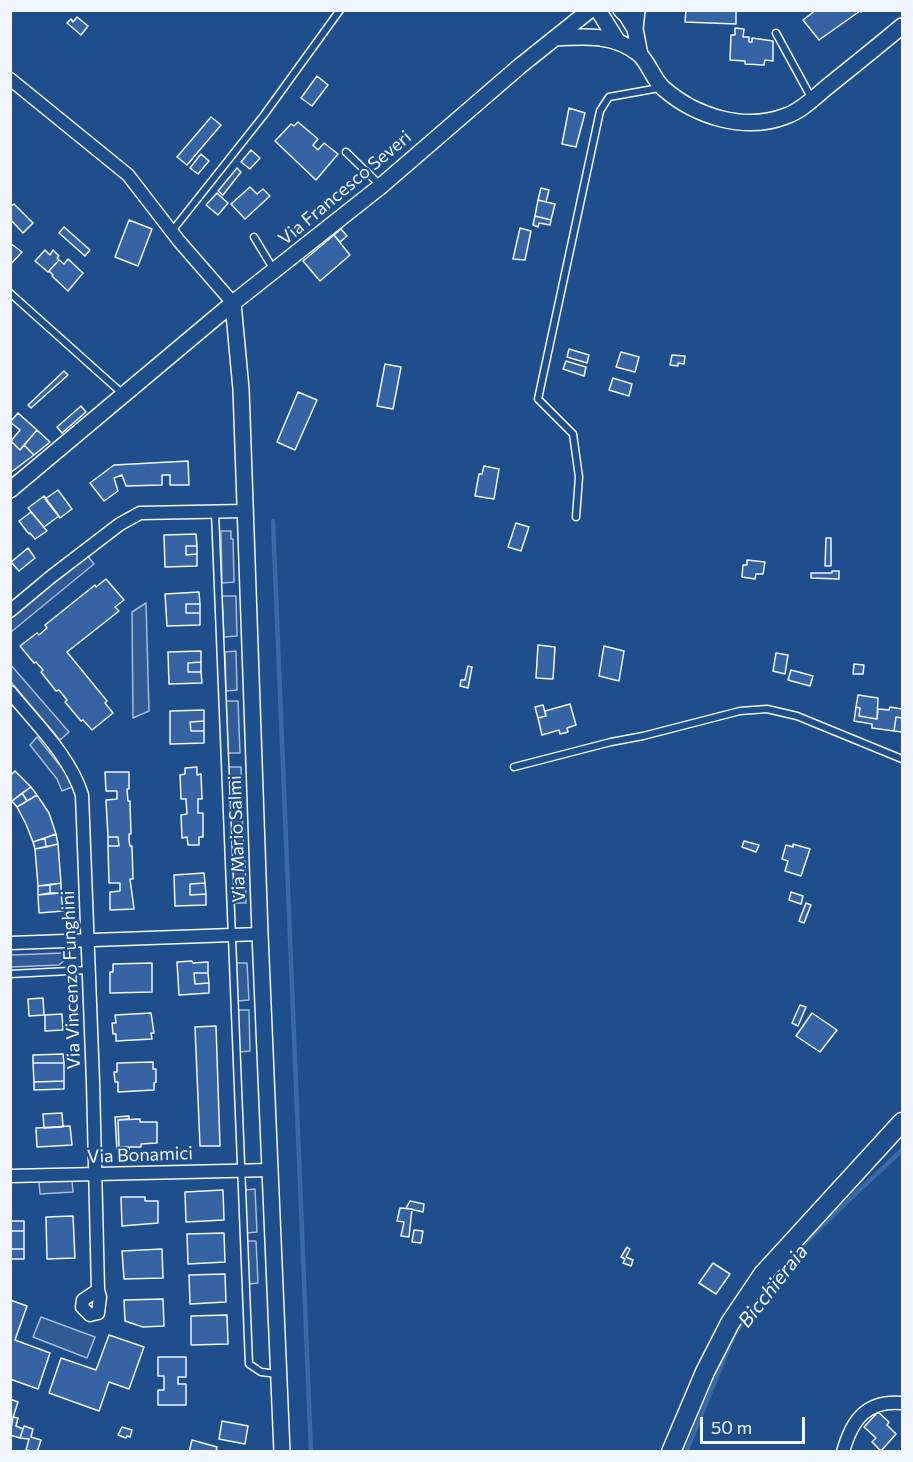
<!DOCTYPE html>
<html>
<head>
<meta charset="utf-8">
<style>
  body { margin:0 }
  #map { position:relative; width:913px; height:1462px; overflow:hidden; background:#1f4e8c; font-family:Commissioner,sans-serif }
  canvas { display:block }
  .frame { position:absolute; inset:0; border:12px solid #f2f6ff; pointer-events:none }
  .scale { position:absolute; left:700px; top:1417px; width:105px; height:27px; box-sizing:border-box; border:3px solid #f2f6ff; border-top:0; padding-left:8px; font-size:18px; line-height:21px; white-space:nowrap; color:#f2f6ff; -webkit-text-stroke:4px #1f4e8c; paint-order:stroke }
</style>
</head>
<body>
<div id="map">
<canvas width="913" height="1462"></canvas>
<div class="frame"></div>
<div class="scale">50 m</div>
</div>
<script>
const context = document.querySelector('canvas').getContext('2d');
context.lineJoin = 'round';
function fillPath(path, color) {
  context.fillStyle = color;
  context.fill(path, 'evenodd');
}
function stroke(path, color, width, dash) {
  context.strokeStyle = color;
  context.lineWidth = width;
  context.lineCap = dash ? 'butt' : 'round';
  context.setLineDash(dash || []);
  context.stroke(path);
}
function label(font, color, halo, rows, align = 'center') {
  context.font = font + ' Commissioner,sans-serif';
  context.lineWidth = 4.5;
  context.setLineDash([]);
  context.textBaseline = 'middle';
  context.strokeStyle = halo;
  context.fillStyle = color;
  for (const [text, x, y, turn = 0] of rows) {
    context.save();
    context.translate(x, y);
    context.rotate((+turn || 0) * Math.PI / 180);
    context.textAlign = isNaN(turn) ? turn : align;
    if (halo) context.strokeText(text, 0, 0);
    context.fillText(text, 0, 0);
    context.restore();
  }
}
const parking = new Path2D(`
  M221 531H231V539H233L234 582 222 583Z
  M87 555 94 564 11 632V617Z
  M222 596H236L237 636 224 637Z
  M146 603 149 711 133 718 132 612Z
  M236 651 237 690 226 691 225 652Z
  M10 664 69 732 60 740 11 682Z
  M226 701H238L240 753H228Z
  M37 737 66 773 72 787 62 791 57 779 30 745Z
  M229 767H241L242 804 230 805Z
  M242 813 244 851 232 852 230 814Z
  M245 861 246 903H234L233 862Z
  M64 953 67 958 59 965 11 967V955Z
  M235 963H247L249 1000 237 1001Z
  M238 1010H249L250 1051 239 1052Z
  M72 1180 73 1192 40 1194 39 1182Z
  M255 1189 257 1232 246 1233 244 1190Z
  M246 1241H256L258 1283 248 1284Z
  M41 1317 95 1337 87 1358 33 1337Z`);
const stream = new Path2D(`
  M273 521 311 1452
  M686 1452 734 1335 792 1256 852 1197 902 1150`);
const building = new Path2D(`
  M686 10H736V24L685 22Z
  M816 10H864L861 12 860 11 819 40 803 20Z
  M77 17 88 26 81 35 67 23 71 19 73 22Z
  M735 28 744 29 743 37H749V42H752V38L773 41V61L765 60 764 65 745 64V61L730 60 731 35H735Z
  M317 76 328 85 312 106 301 98Z
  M569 108 585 113 576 147 562 144Z
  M211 117 221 125 187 165 177 157Z
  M298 122 318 139 313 145 318 150 324 143 338 154 316 180 275 141 291 124 294 126Z
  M251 150 260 158 250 169 241 162Z
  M201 154 209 161 198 174 190 168Z
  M237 168 241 172 223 195 218 191Z
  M250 187 257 194 263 189 270 196 245 219 231 204Z
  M541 188 549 190 546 202 538 200Z
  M217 193 228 203 218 215 206 205Z
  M538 200 555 204 551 220 535 216Z
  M14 204 33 223 23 233 10 219V207Z
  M535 216 551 220 550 225 539 223 538 227 533 225Z
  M129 220 152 229 138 266 115 257Z
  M64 227 90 250 85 256 59 233Z
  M520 228 531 231 525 260 513 259Z
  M341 229 347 236 340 242 334 235Z
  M334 235 350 255 320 281 303 261Z
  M10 243 22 252 10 265Z
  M45 250 50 255 53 250 59 256 57 258 59 260 48 272 35 261Z
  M68 259 83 273 68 291 52 276 53 275 49 271 59 260 64 264Z
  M569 349 589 355 587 363 567 357Z
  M621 352 639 357 635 372 616 367Z
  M672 355 685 356 684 364 678 363V366L670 365Z
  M566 361 586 367 584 376 563 369Z
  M385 364 401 367 393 409 377 406Z
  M64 371 68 375 31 408 28 405Z
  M613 378 632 384 629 396 609 390Z
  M298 392 317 400 295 450 277 442Z
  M81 406 86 412 62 433 57 427Z
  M18 413 37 430 20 450 11 441 20 430 10 422Z
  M37 430 50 442 34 455 24 445Z
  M11 441 20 450 24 445 34 455 10 473Z
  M188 461 189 485H170V475H162V485L126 486 122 475 114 478 118 491 104 501 90 483 114 465Z
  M484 466 499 469 494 499 475 496 479 474H482Z
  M58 490 72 509 60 518 45 499Z
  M44 496 59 516 44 527 28 508Z
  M31 512 47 531 35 539 30 533 29 534 19 521Z
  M516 523 529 527 521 551 508 547Z
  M196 534 197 546H186V555L197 554V566L165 567 164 535Z
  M826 538H831V566H825Z
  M186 546H197V554L186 555Z
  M28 548 35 558 19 571 11 562Z
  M747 560 765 562 763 574H756L755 579 742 577 743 565H747Z
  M832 571H839V579L811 578V573H832Z
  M106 579 124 600 115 607 119 611 67 652 107 701 105 703 113 713 92 730 83 720 81 721 65 702 67 700 59 690 56 691 41 672 43 670 36 662 34 663 20 646 37 633 39 635 47 628 45 625 95 585 96 587Z
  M199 592 200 604H186V613H200V625L167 626 165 594Z
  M186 604H200V613H186Z
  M538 645 555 647 553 679 536 678Z
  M604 646 624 651 619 681 599 676Z
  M201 651V662L188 663V672H201L202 683 169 684 168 652Z
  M776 653 788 655 785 674 773 671Z
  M201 662V672H188V663Z
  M854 664 864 665 863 674H853Z
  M468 666 472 667 468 688 460 686 461 680H465Z
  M791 670 813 676 810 686 788 680Z
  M858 695 878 698 877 719 859 716 860 708 856 707Z
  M570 704 576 725 567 728 568 732 560 734 559 730 542 735 538 718 546 716 545 711Z
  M543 705 546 716 538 718 535 707Z
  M856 707 860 708 859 716 877 719 878 709 889 710 890 707 902 709V718L896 717 894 731 872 728V724L854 721Z
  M204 710V721L190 722 191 731H204V743L170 744V711Z
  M896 717 902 718V732L894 731Z
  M204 721V731H191L190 722Z
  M197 767V775L201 774 202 799H198V813H203V837H199V845H188L187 837 182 838 181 815 187 814 186 799H181L180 775 185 774V768Z
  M15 771 31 787 12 801 10 799V776Z
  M105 772H129V789H127L128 801H130V803L131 834H129V840L130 846H132L133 879H130L134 909 110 910V892L120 891V883H109L108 846H119L118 837H108L106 800 117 799V791H106Z
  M31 787 37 795 27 801 22 793Z
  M22 793 27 801 17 807 12 801Z
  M37 795 49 813 56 834 33 842 26 824 17 807Z
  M56 834 58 844 46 847 45 838Z
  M108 837H118L119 846H108Z
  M45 838 46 847 35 849 33 842Z
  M744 841 759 845 756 852 742 847Z
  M58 844 61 883 38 886 35 849Z
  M793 844 810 849 801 876 785 871 788 861 782 859 786 845 793 847Z
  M204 873 205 883 190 884V895L206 894V905L175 906 174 875Z
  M61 883V893H50V885Z
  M205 883 206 894 190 895V884Z
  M50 885V893L38 895V886Z
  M791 892 803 896 801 904 789 900Z
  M61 893 63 911 39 913 38 895Z
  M806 903 811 905 804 923 799 921Z
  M192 961 193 963 208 962V973H194L195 984 209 983V993L179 995 177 962Z
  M152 963V992L110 993V972H113V964Z
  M194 973H208L209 983 195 984Z
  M43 998 44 1015 29 1016 28 999Z
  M800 1005 806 1007 798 1026 792 1023Z
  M151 1013 154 1033H151L152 1039 116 1041V1034H113L112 1023H116L115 1015Z
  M812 1013 837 1030 820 1052 796 1036Z
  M62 1014 63 1030 45 1031V1015Z
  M216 1026 220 1146H200L195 1027Z
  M63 1054 64 1063H33V1055Z
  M153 1062V1069H156V1082L154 1083V1090L118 1092V1082H115L114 1072H117V1063Z
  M33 1063H64V1081L34 1082Z
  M64 1081V1089L34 1090V1082Z
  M62 1113 63 1127 44 1128 43 1114Z
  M129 1116V1119L118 1120 119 1147H129V1150H117L115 1117Z
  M140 1119V1122H157V1143L141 1144V1147H119L118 1120Z
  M70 1126 72 1145 37 1147 36 1128Z
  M223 1190 224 1220 186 1222 185 1192Z
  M121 1197H145V1201H158V1223L122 1226Z
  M410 1201 424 1204 423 1212 406 1208Z
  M400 1208 412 1209 409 1237 401 1236 404 1222 397 1221Z
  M73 1216 75 1258 47 1259 46 1217Z
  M10 1221H24V1231H10Z
  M414 1230 423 1231 421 1243 412 1242Z
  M10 1231H24V1249H10Z
  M224 1233 225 1262 188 1264 187 1234Z
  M627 1247 630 1249 626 1257 633 1260 631 1266 623 1263 625 1259 621 1257Z
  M10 1249H24V1259H10Z
  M162 1249 163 1278 124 1279 122 1251Z
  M713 1263 730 1274 716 1294 699 1283Z
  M225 1274 226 1302 190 1304 189 1275Z
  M163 1299 164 1326 143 1327 125 1321 124 1300Z
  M10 1300 27 1306 15 1340 50 1353 38 1389 10 1379Z
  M227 1315 228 1344 191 1345V1316Z
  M109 1335 144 1347 129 1389 109 1382 99 1411 49 1393 61 1358 96 1370Z
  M158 1357H186V1377H178V1384H186V1405H158V1390H164V1376H158Z
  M10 1399 18 1402 10 1427Z
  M878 1412 889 1422 887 1425 896 1434 881 1451 872 1442 876 1438 864 1427Z
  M13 1417 18 1418 16 1426 23 1429 20 1438 10 1435Z
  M222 1421 248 1426 245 1444 219 1439Z
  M24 1426 33 1429 31 1437 41 1440 37 1452 26 1450 29 1439 20 1438Z
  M122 1427 132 1430 130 1437 127 1436 126 1438 118 1435Z
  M192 1440 217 1447 216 1452H189Z`);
const service = new Path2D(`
  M776 33 812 99
  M346 152 380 185
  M172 231 264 115 340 10
  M254 237 274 270
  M10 293 124 395
  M215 512 249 1364 261 1372 278 1374
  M576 517 579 477 573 434 538 399 600 111 609 97 659 88
  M514 767 611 742 643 736 740 711 767 709 797 716 902 759
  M10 974 89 970`);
const minor = new Path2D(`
  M10 79 128 175 179 241 233 303
  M10 611 52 576 120 524 140 513 245 511
  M10 692C36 724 70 756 82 795L93 1082 98 1290 100 1297 98 1313 90 1315 82 1307 83 1300 98 1290
  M10 943 260 934
  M10 1176 270 1170
  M843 1452C852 1419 867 1400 902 1403`);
const tertiary = new Path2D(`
  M598 10 618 42
  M621 10 627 16 635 29
  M637 10 635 29 640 55
  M555 38C585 36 615 34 639 54 649 63 653 79 663 88 696 117 745 132 786 116 801 111 815 97 827 87 852 67 877 47 902 26
  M233 303 241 389 260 934 282 1452
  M10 490 233 303 381 186 520 66 590 10`);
const secondary = new Path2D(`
  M671 1452 705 1372 730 1323 763 1274 902 1122`);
const streetNames = [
  ["Via Francesco Severi",345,188,-40],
  ["Via Mario Salmi",237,839,-92],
  ["Via Vincenzo Funghini",71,980,-92],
  ["Via Bonamici",140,1155,-2]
];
const waterNames = [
  ["Bicchieraia",773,1286,-52]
];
fillPath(parking, '#305b95');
stroke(parking, '#a8bbd7', 1.5);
stroke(stream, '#3b69a3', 4.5);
fillPath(building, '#3563a3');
stroke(building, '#f2f6ff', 1.5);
stroke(service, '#f2f6ff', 9);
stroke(minor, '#f2f6ff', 15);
stroke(tertiary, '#f2f6ff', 18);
stroke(secondary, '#f2f6ff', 21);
stroke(service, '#1f4e8c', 6);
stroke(minor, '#1f4e8c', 12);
stroke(tertiary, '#1f4e8c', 15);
stroke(secondary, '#1f4e8c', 18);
label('18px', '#f2f6ff', '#1f4e8c', streetNames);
label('italic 20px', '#f2f6ff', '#1f4e8c', waterNames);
</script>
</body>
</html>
